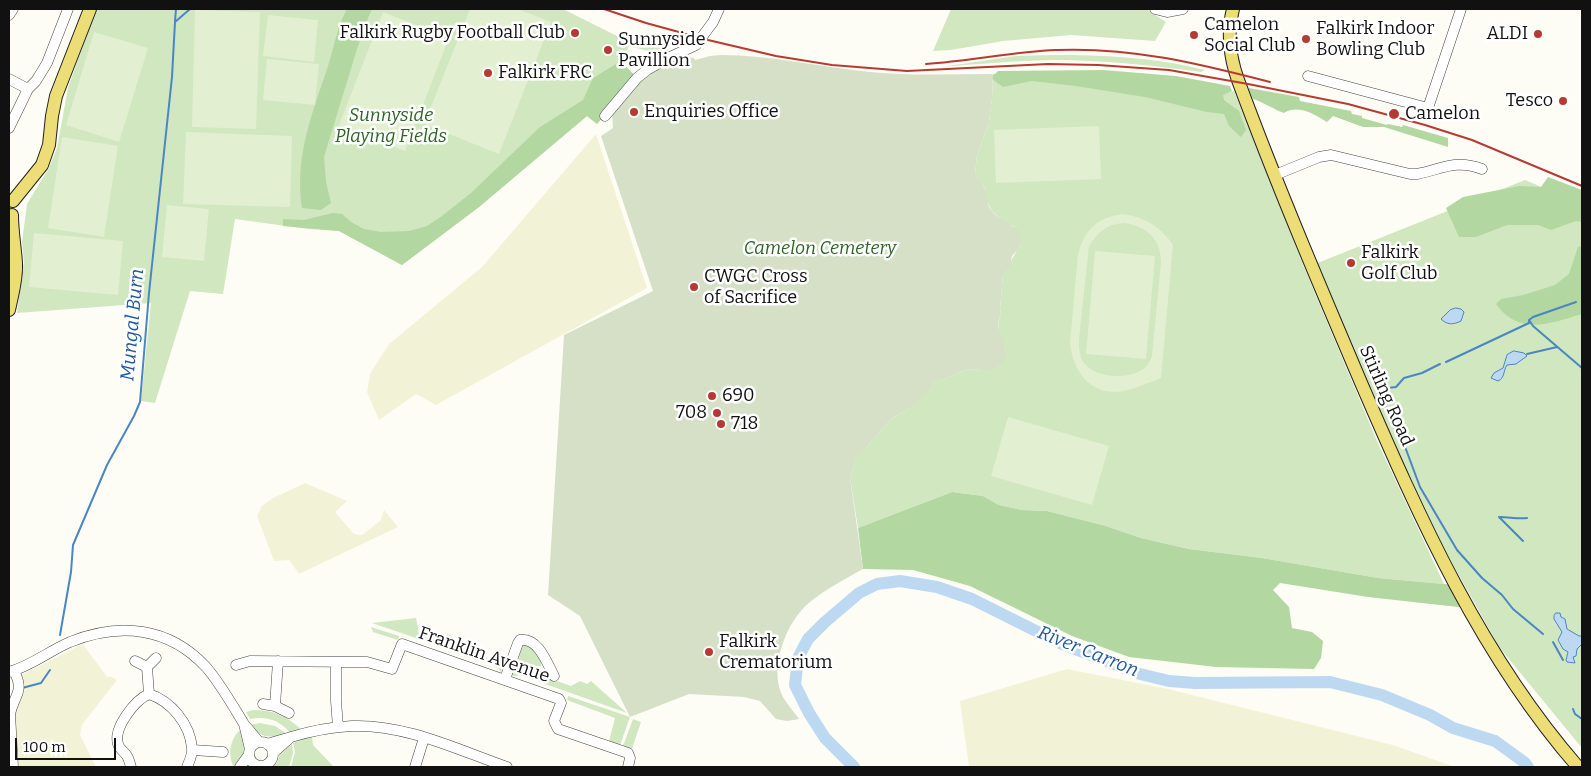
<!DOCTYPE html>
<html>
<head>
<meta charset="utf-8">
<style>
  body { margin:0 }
  #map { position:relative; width:1591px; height:776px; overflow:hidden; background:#fefdf5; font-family:Bitter,serif }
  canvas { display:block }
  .frame { position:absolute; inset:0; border:10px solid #111; pointer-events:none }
  .scale { position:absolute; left:15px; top:738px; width:101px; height:22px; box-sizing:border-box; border:2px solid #111; border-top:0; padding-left:6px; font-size:15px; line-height:18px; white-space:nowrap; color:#111; -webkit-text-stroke:4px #fff; paint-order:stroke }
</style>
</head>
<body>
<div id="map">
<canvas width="1591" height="776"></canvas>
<div class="frame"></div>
<div class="scale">100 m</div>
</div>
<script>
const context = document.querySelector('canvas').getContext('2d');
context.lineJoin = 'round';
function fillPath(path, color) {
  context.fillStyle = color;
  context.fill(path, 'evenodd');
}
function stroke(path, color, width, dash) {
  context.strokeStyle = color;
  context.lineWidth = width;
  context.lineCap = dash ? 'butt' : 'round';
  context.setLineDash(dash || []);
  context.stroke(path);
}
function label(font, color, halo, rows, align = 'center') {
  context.font = font + ' Bitter,serif';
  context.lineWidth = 5;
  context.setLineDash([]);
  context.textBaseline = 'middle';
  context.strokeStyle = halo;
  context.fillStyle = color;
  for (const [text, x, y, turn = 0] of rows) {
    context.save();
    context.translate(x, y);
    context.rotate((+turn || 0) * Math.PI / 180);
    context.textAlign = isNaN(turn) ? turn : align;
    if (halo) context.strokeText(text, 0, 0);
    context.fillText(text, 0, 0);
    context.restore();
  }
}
const farmland = new Path2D(`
  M596 134 647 288 436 405 416 394 379 420 367 392 370 374 389 344 482 267Z
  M305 483 347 501 335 512 354 534 362 535 381 520 384 510 398 527 299 574 289 560 274 561 257 516 262 506 273 498Z
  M83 644 107 677H112L117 680 82 725 80 735 96 767H13L11 708 17 677Z
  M1067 669 1168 689 1393 745 1455 767H969L960 701Z`);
const green = new Path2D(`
  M96 9H563L617 36 667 49 664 55 629 46 621 61 637 78 597 124 587 116 479 207 402 265 339 231 308 229 235 219 223 294 190 291 155 403 141 401 151 303 17 313 24 263 22 242 27 204 49 168 57 148 68 88Z
  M951 9H1146L1166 22 1155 41 1071 35 1003 41 951 50 933 51Z
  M1051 55C1103 55 1154 57 1205 70L1201 72C1151 65 1102 60 1052 60 1015 61 978 64 941 67L1016 56Z
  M1031 73 1215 95 1234 91 1304 267 1377 441 1444 584 1378 578 1262 558 1189 549 1141 538 1106 526 1047 511 1022 510 999 505 983 496 952 492 858 528 850 478 856 456 866 448 891 419 908 409 931 383 947 378 967 369 981 370 1006 349C1001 340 995 324 1001 315L1000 308 1003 275 1021 243 1013 226 1005 223 992 211 986 200 984 186 975 174 977 155 989 122 992 98 993 74Z
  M1525 180 1582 204V748L1499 647 1442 545 1413 488 1315 264Z
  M416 618 419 634 443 642 447 634 451 635 454 641 451 650 372 623Z
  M371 627 399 636 398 640 373 632Z
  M521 644 529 645 542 660 541 666 536 668 539 675 571 686 580 681 587 684 591 681 627 713 520 675 514 676 510 675 515 660 518 659 520 652 519 647Z
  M460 648 507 665 504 673 500 671 497 666 458 653Z
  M568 696 630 717 620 745 609 741 615 718 567 700Z
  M253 710C274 710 286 716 301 729L290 733C280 720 266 716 250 719L246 712Z
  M633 719 641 722 632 749 623 746Z
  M260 723 275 726 287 734C269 738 263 739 249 725Z
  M241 729C245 744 247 756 234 767 227 754 230 739 241 729Z
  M312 736 313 745 334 767H291L295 752 293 743Z
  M292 743 293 753 289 767H273L277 763 281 750Z`);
const forest = new Path2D(`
  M347 9H372L368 18 357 49 324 157 326 182 331 203 321 210 302 208C294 156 313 112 329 63 334 46 338 25 347 9Z
  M621 61 637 78 597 124 587 116 479 207 402 265 339 231 283 226V219L304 220 333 213 342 214 351 222 364 229 381 232 409 231 427 226 442 216 471 193 540 127 583 100 593 78Z
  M1103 70 1176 76 1230 86 1232 91 1223 95 1224 100 1239 111 1246 130 1241 137 1229 126 1224 114 1207 112 1145 97 1076 86 1032 81 1003 87 991 78 998 71Z
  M1249 88 1299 97 1300 101 1351 111 1352 114 1362 116V118L1387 125 1388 124 1402 127 1403 125 1448 138V147L1384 127H1363L1333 116 1327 122C1315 115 1299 104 1284 113 1273 109 1265 103 1253 99L1249 90Z
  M1548 177 1582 190V222L1576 221 1551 230 1538 225H1507L1476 237H1459L1446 208 1463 197 1519 186 1541 187Z
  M1582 246V314C1550 323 1520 337 1496 304L1501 299 1523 295 1555 285 1569 274 1578 247Z
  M952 492 983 496 999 505 1022 510 1047 511 1106 526 1141 538 1189 549 1262 558 1378 578 1455 585 1467 608 1368 597 1280 583 1273 590 1289 607 1292 628 1312 632 1323 641 1321 658 1314 669 1216 667 1129 657 1072 636 970 586 913 570 863 569 858 528Z`);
const cemetery = new Path2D(`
  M721 55C771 55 820 67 870 72 911 76 952 74 993 74L992 98 989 122 977 155 975 174C978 178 983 183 984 187 987 196 986 203 991 210 999 220 1011 223 1019 232L1021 243 1018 249 1012 256 1010 265 1003 275 1000 308 1001 315C993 327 1005 339 1006 351 1006 354 1005 356 1005 359L994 369 981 370 967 369 947 378 932 383 928 391 908 409 891 419 866 448 856 457 850 478 863 569C845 579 826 589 810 602 786 621 768 669 783 697 787 704 794 712 799 719L787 721 776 719 760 701 744 697 689 694 630 717 580 616 548 595 564 335 653 291 601 136 613 128 612 113 628 92 645 78 676 59 684 57 694 58 695 60 710 56Z`);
const pitch = new Path2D(`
  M470 9H518L551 22 499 154 424 124Z
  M195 10 260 12 256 129 192 127Z
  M383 12 449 38 405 151 339 125Z
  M268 15 318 20 314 62 263 56Z
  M94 32 148 48 119 142 66 125Z
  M267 59 319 64 315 105 263 100Z
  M1099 126 1101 179 996 183 994 130Z
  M186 132 292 136 290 207 183 204Z
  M62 137 118 146 104 237 48 228Z
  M167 205 209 209 204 261 162 257Z
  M1123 214C1145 217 1161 227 1173 245L1161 378C1149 382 1136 389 1123 391 1091 397 1072 371 1070 342L1078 254C1085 229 1098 217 1123 214ZM1124 223C1146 226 1161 239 1161 262L1152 356C1150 362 1146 368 1140 371 1124 380 1095 377 1084 363 1079 356 1079 347 1079 339L1089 246C1098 232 1107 224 1124 223Z
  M34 233 123 241 118 295 29 287Z
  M1095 251 1155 256 1146 359 1086 354Z
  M1008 417 1109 446 1092 505 991 476Z`);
const water = new Path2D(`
  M1456 308 1461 309 1464 312 1461 321C1453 325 1447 325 1441 319L1450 310Z
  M1514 351 1524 353 1527 356 1516 364 1507 365C1503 371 1505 378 1498 381L1491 378 1494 373 1503 368 1507 355Z
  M1556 613H1560L1561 617 1565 619 1567 629 1579 636H1582V644L1577 649 1576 656 1573 657 1575 663 1567 662 1566 660 1568 652 1563 649 1558 640 1562 632 1554 619V616Z`);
const stream = new Path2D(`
  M175 21 176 9
  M1529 320 1533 317 1576 302
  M1527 354 1557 347
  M1446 362 1529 323V320L1533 326 1582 368
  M1440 364 1422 373 1404 378 1396 387 1379 389 1387 411 1404 444 1420 487 1457 550 1482 578 1502 595 1513 609 1543 634
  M1499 517 1523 541
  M1500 517C1509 517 1518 519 1527 518
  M60 635 71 572 73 545 107 465 134 416 140 402 149 293 172 77 175 22 190 9
  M1553 642 1563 660
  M22 688 41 683 50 670
  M1573 709 1575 714 1582 719`);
const river = new Path2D(`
  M854 767 825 738 809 713 795 685 798 658 808 639 825 622 859 593 877 584 900 581 937 587 972 599 1062 644 1140 674 1169 681 1195 683 1330 682 1382 695 1430 715 1453 728 1495 741 1524 762 1528 767`);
const minor = new Path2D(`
  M1155 9 1167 12 1183 9
  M9 15 13 9
  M1308 76 1428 108 1461 9
  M9 79 28 89
  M605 116 637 78 647 70 668 58 696 45 713 22 719 9
  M9 128 28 89 36 81 47 63 68 9
  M1275 175 1319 157 1331 155 1410 174H1417C1442 169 1456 159 1482 169
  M135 661 147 667
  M336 662V701L338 727
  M236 665 250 661 367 662 392 669 402 644 559 699 561 703 554 721 558 729 628 753 630 758 628 767
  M9 672C31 666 49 651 70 642 120 622 169 627 206 667 220 683 233 706 244 724
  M505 679 518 643 520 640C538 637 547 663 554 676
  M149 694C171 701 190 724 192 748 193 754 189 762 187 767
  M149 694 147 667 156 658
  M263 704 275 706 289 713
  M275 706 278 661
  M291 737C311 731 331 727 352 726 406 724 458 750 507 767
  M249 754a12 12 0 1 1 24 0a12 12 0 1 1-24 0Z
  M267 744 291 737 273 753
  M250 749 244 724 259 742
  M193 750 223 752
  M13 767 10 714C14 695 25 692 14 671
  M131 767C130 764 129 759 127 756 125 752 119 749 118 744 113 728 135 700 149 694
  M240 767 248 756
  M415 767 424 738`);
const major = new Path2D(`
  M1233 9C1227 32 1230 58 1238 80 1276 183 1319 284 1362 385 1420 519 1481 656 1578 767
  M13 201 42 165 49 145 52 116 56 96 90 9
  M9 310C12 295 17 279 16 263 15 247 12 232 12 215`);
const rail = new Path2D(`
  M604 9 646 23 708 40 776 56 832 65 907 71 1048 64 1098 65 1169 70 1248 84 1348 104 1425 125 1472 140 1582 186
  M926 64C970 61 1012 52 1056 50 1131 47 1197 63 1270 82`);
const markers = [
  [575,33,5,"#b63a33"],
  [1538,34,5,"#b63a33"],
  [1194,35,5,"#b63a33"],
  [1306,39,5,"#b63a33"],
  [608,50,5,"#b63a33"],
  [488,73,5,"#b63a33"],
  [1563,101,5,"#b63a33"],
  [634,112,5,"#b63a33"],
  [1394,114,6,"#b63a33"],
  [1351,263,5,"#b63a33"],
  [694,287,5,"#b63a33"],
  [712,396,5,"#b63a33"],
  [717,413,5,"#b63a33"],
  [721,424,5,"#b63a33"],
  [709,652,5,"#b63a33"]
];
const poiNames = [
  ["Camelon",1204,25],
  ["Social Club",1204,46],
  ["Falkirk Indoor",1316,29],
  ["Bowling Club",1316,50],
  ["Falkirk Rugby Football Club",565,33,"right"],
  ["ALDI",1528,34,"right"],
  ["Sunnyside",618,40],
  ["Pavillion",618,61],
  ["Falkirk FRC",498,73],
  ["Tesco",1553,101,"right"],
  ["Enquiries Office",644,112],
  ["Camelon",1405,114],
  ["Falkirk",1361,253],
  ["Golf Club",1361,274],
  ["CWGC Cross",704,277],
  ["of Sacrifice",704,298],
  ["690",722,396],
  ["708",707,413,"right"],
  ["718",731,424],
  ["Falkirk",719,642],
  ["Crematorium",719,663]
];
const parkNames = [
  ["Sunnyside",391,116],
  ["Playing Fields",391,137],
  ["Camelon Cemetery",820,249]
];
const streetNames = [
  ["Stirling Road",1386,396,66],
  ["Franklin Avenue",484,655,19]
];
const waterNames = [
  ["Mungal Burn",133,325,-85],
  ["River Carron",1088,652,22]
];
fillPath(farmland, '#f2f3d6');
fillPath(green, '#d0e7c0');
fillPath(forest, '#b3d7a1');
fillPath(cemetery, '#d5e0c6');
fillPath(pitch, '#e2efd1');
fillPath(water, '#bdd9f2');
stroke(water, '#4a86c3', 1);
stroke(stream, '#4a86c3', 2);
stroke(river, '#bdd9f2', 12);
stroke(minor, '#444', 11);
stroke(major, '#222', 14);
stroke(minor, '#fff', 10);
stroke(major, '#eddd76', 12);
stroke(rail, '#b63a33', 2);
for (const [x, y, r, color] of markers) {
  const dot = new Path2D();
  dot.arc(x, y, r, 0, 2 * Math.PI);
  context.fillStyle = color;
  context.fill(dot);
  stroke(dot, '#fff', 2);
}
label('18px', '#111', '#fff', poiNames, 'left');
label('italic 18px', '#2b6425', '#fff', parkNames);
label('18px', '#111', '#fff', streetNames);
label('italic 19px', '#23599a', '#fff', waterNames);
</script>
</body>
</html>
